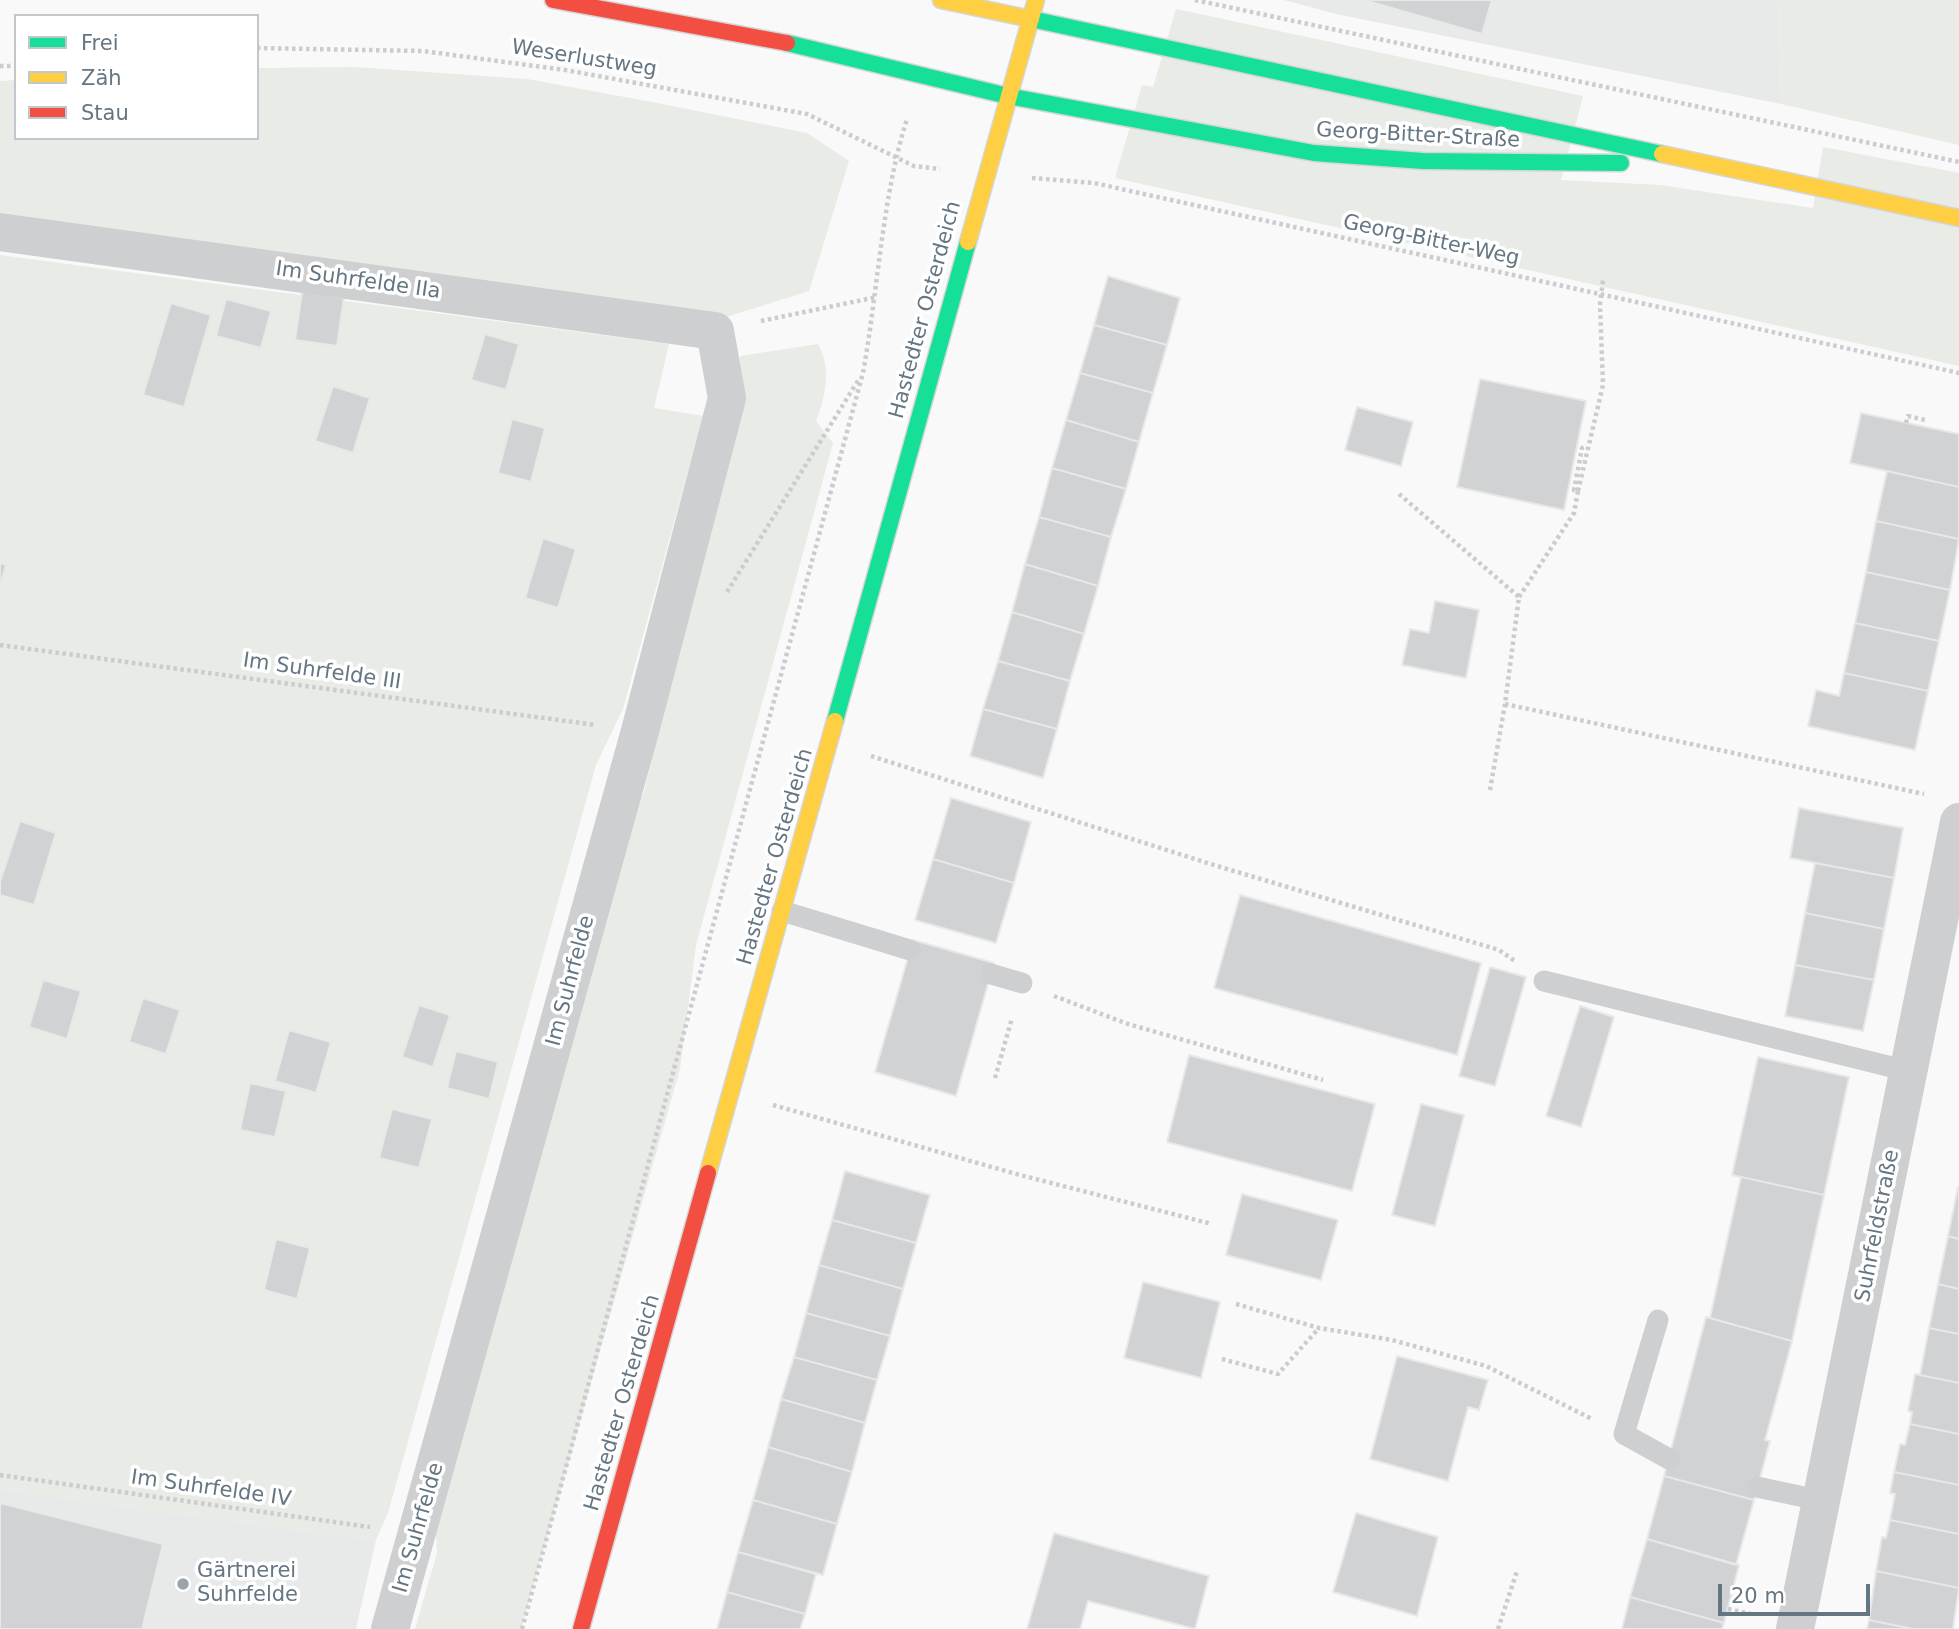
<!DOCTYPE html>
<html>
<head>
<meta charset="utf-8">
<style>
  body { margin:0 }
  #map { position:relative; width:1959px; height:1629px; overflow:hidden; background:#f9f9f9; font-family:"DejaVu Sans",sans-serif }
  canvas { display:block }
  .legend { position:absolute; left:14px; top:14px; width:245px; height:126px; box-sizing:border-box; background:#fff; border:2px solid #c1c8cd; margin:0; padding:9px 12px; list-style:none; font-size:21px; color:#657683 }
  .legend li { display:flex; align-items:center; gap:14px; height:35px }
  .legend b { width:35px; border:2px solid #c1c8cd }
  .scale { position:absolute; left:1718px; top:1584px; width:152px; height:32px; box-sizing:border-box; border:4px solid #657683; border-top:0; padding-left:9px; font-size:21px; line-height:24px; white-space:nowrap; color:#657683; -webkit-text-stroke:5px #fff; paint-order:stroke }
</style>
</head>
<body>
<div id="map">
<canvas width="1959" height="1629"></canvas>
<ul class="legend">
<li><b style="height:9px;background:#16e098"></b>Frei</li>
<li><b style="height:9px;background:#ffcf43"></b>Zäh</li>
<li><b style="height:9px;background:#f24e42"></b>Stau</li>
</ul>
<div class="scale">20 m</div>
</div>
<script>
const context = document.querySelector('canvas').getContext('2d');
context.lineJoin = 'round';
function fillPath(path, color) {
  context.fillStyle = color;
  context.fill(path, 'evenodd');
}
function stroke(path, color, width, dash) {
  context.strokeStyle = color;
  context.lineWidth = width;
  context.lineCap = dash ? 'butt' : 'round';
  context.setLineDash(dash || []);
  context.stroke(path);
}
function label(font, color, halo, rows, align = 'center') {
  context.font = font + ' "DejaVu Sans",sans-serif';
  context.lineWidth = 7;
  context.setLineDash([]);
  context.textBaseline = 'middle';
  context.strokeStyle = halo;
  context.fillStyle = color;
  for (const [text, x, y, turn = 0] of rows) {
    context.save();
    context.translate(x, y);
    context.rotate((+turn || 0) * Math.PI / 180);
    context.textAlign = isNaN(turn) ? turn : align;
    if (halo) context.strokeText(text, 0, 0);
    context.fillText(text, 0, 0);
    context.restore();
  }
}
const built = new Path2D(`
  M1284 0H1779L1781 104 1336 14Z
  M0 1489 376 1540 356 1629H0Z`);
const green = new Path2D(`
  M1779 0H1959V145L1781 104Z
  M1176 9 1583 96 1561 180 1660 185 1813 208 1823 147 1959 173V366L1115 178 1142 85 1153 87Z
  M354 67 527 79 652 102 807 133 849 161 809 291 720 319 0 213V81L16 80V138H257V68Z
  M0 255 669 344 654 408 703 416 623 709 596 765 388 1513 376 1540 0 1489Z
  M818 344C831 365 826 398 816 421L833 443 696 945 680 1069 521 1629H415L437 1553 435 1514 625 822 643 795 732 429 740 356Z`);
const building = new Path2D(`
  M1364 0H1492L1482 34Z
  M1108 276 1180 298 1167 345 1094 325Z
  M302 292 344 298 337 346 295 340Z
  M226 299 271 311 261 348 216 336Z
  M171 303 211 315 184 407 143 395Z
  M1094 325 1167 345 1153 393 1080 373Z
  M485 334 519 344 506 390 471 380Z
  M1080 373 1153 393 1139 442 1066 420Z
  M1480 379 1586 401 1564 510 1457 487Z
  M333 386 370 398 353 453 315 441Z
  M1357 407 1413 422 1401 466 1345 450Z
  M1861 413 1959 434V487L1850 463Z
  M512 419 545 428 531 482 498 473Z
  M1066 420 1139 442 1126 489 1052 468Z
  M1052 468 1126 489 1111 537 1039 517Z
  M1887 471 1959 487V539L1876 521Z
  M1039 517 1111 537 1098 586 1025 564Z
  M1876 521 1959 539 1950 590 1866 572Z
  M543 538 576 549 558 608 525 598Z
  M0 563 6 565 0 587Z
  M1025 564 1098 586 1084 634 1012 612Z
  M1866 572 1950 590 1939 641 1855 623Z
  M1435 601 1479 610 1466 678 1402 665 1410 629 1429 633Z
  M1012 612 1084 634 1070 681 998 661Z
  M1855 623 1939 641 1928 691 1844 673Z
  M998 661 1070 681 1057 729 983 709Z
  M1844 673 1928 691 1915 750 1808 726 1816 690 1839 696Z
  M983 709 1057 729 1043 778 970 756Z
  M951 798 1031 822 1014 883 933 859Z
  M1799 808 1903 828 1894 878 1790 858Z
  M20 821 56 833 34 905 0 895V882Z
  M933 859 1014 883 996 943 915 920Z
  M1815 863 1894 878 1884 929 1805 913Z
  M1240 895 1481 963 1457 1055 1214 988Z
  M1805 913 1884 929 1874 980 1795 965Z
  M913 940 994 963 956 1096 875 1072Z
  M1795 965 1874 980 1863 1031 1785 1016Z
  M1490 967 1526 977 1495 1086 1459 1076Z
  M43 980 81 991 67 1039 29 1027Z
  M143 998 180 1010 166 1054 129 1042Z
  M419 1005 450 1015 433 1067 402 1057Z
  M1580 1006 1614 1017 1581 1127 1546 1116Z
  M289 1030 331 1042 316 1093 275 1081Z
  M456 1051 498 1062 489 1099 447 1088Z
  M1189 1055 1375 1104 1352 1191 1167 1142Z
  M1758 1057 1849 1077 1824 1195 1732 1175Z
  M250 1083 286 1091 275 1137 240 1130Z
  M1421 1104 1464 1115 1435 1226 1392 1215Z
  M392 1109 432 1119 419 1168 379 1158Z
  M845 1171 930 1195 916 1243 832 1220Z
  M1741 1177 1824 1195 1792 1341 1710 1318Z
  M1958 1187H1959V1239L1948 1236Z
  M1242 1194 1338 1220 1321 1280 1226 1255Z
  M832 1220 916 1243 903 1289 819 1265Z
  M1948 1236 1959 1239V1289L1938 1284Z
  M276 1239 310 1248 297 1299 264 1290Z
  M819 1265 903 1289 890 1336 806 1313Z
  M1143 1282 1220 1302 1201 1378 1124 1358Z
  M1938 1284 1959 1289V1334L1929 1328Z
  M806 1313 890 1336 877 1380 794 1357Z
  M1706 1317 1792 1341 1765 1440 1770 1441 1754 1500 1664 1476Z
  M1929 1328 1959 1334V1383L1920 1375Z
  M1397 1356 1488 1380 1479 1410 1468 1407 1448 1481 1370 1459Z
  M794 1357 877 1380 865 1423 781 1399Z
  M1915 1374 1959 1383V1434L1910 1424 1912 1412 1908 1411Z
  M781 1399 865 1423 852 1472 768 1447Z
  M1910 1424 1959 1434V1485L1894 1472 1900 1444 1905 1445Z
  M768 1447 852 1472 837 1524 753 1500Z
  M1894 1472 1959 1485V1534L1890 1520 1895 1494 1890 1493Z
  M1664 1476 1754 1500 1736 1565 1647 1539Z
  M753 1500 837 1524 823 1575 738 1552Z
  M0 1503 163 1544 142 1629H0Z
  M1356 1513 1438 1537 1417 1616 1333 1592Z
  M1890 1520 1959 1534V1588L1876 1571 1882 1537 1886 1538Z
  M1054 1533 1209 1576 1195 1629 1088 1601 1080 1629H1027Z
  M1647 1539 1739 1565 1724 1623 1630 1597Z
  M738 1552 816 1574 805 1614 727 1592Z
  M1876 1571 1959 1588 1953 1629H1913L1869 1620Z
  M727 1592 805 1614 800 1629H717Z
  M1630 1597 1724 1623 1722 1629H1622Z
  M1869 1620 1913 1629H1867Z`);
const path = new Path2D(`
  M1195 0 1959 162
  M257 48 423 51 565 70 807 114 914 166 940 169
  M0 66H16
  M1032 178 1094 183 1959 373
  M761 321 877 297
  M1906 423 1908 416 1925 420
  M1578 491 1603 385 1600 304 1603 280
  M1399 494 1519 597 1505 704 1924 794
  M727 592 859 379
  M1519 597 1574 513 1578 491 1574 490 1582 448 1577 446
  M0 645 596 725
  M871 756 1217 866 1499 950 1515 961
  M1490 790 1505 704
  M1054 996 1128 1024 1323 1080
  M995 1078 1012 1018
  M773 1105 1020 1175 1212 1224
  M1236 1304 1319 1328 1392 1340 1486 1366 1592 1419
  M1222 1359 1278 1374 1319 1328
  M0 1475 370 1527
  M1728 1609 1751 1614
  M522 1629 863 373C878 291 882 197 907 119
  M1498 1629 1517 1571`);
const lane = new Path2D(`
  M782 911 910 950
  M991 974 1022 983
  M1544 981 1908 1071
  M1658 1320 1624 1434 1669 1459
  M1757 1487 1823 1501`);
const street = new Path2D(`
  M0 232 715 331 727 398 640 731 390 1629
  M1795 1629 1959 822`);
const fast = new Path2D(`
  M1031 19 1662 154
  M787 43 1008 96
  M1008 96 1314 153 1423 161 1621 163
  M835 721 968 242`);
const slow = new Path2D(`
  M941 0 1031 19
  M1662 154 1959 218
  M968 242 1036 0
  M708 1173 835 721`);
const jam = new Path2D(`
  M553 0 787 43
  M581 1629 708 1173`);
const markers = [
  [183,1584,7,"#99a4ac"]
];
const streetNames = [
  ["Weserlustweg",584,59,9],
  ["Georg-Bitter-Straße",1418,136,3],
  ["Georg-Bitter-Weg",1431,241,12],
  ["Im Suhrfelde IIa",358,281,8],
  ["Hastedter Osterdeich",926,310,-75],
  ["Im Suhrfelde III",322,672,8],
  ["Hastedter Osterdeich",776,857,-74],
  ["Im Suhrfelde",571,981,-75],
  ["Suhrfeldstraße",1878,1226,-79],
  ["Hastedter Osterdeich",623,1403,-74],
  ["Im Suhrfelde IV",211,1489,8],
  ["Im Suhrfelde",419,1528,-74]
];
const poiNames = [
  ["Gärtnerei",197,1572],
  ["Suhrfelde",197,1596]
];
fillPath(built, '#e8e9e9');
fillPath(green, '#e8ebe6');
fillPath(building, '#d0d2d3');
stroke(building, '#e8e8e8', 2);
stroke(fast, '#d5d6d7', 19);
stroke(slow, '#d5d6d7', 19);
stroke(jam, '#d5d6d7', 19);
stroke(path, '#cbcccd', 4.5, [3.5, 3.5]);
stroke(lane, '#cecfd0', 21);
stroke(street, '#cecfd0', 38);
stroke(fast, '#16e098', 16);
stroke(slow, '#ffcf43', 16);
stroke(jam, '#f24e42', 16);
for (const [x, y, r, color] of markers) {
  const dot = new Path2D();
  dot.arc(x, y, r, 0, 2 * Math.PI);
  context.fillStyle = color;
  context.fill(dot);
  stroke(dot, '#fff', 2.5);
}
label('21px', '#657683', '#fff', streetNames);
label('21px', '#657683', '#fff', poiNames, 'left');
</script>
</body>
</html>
